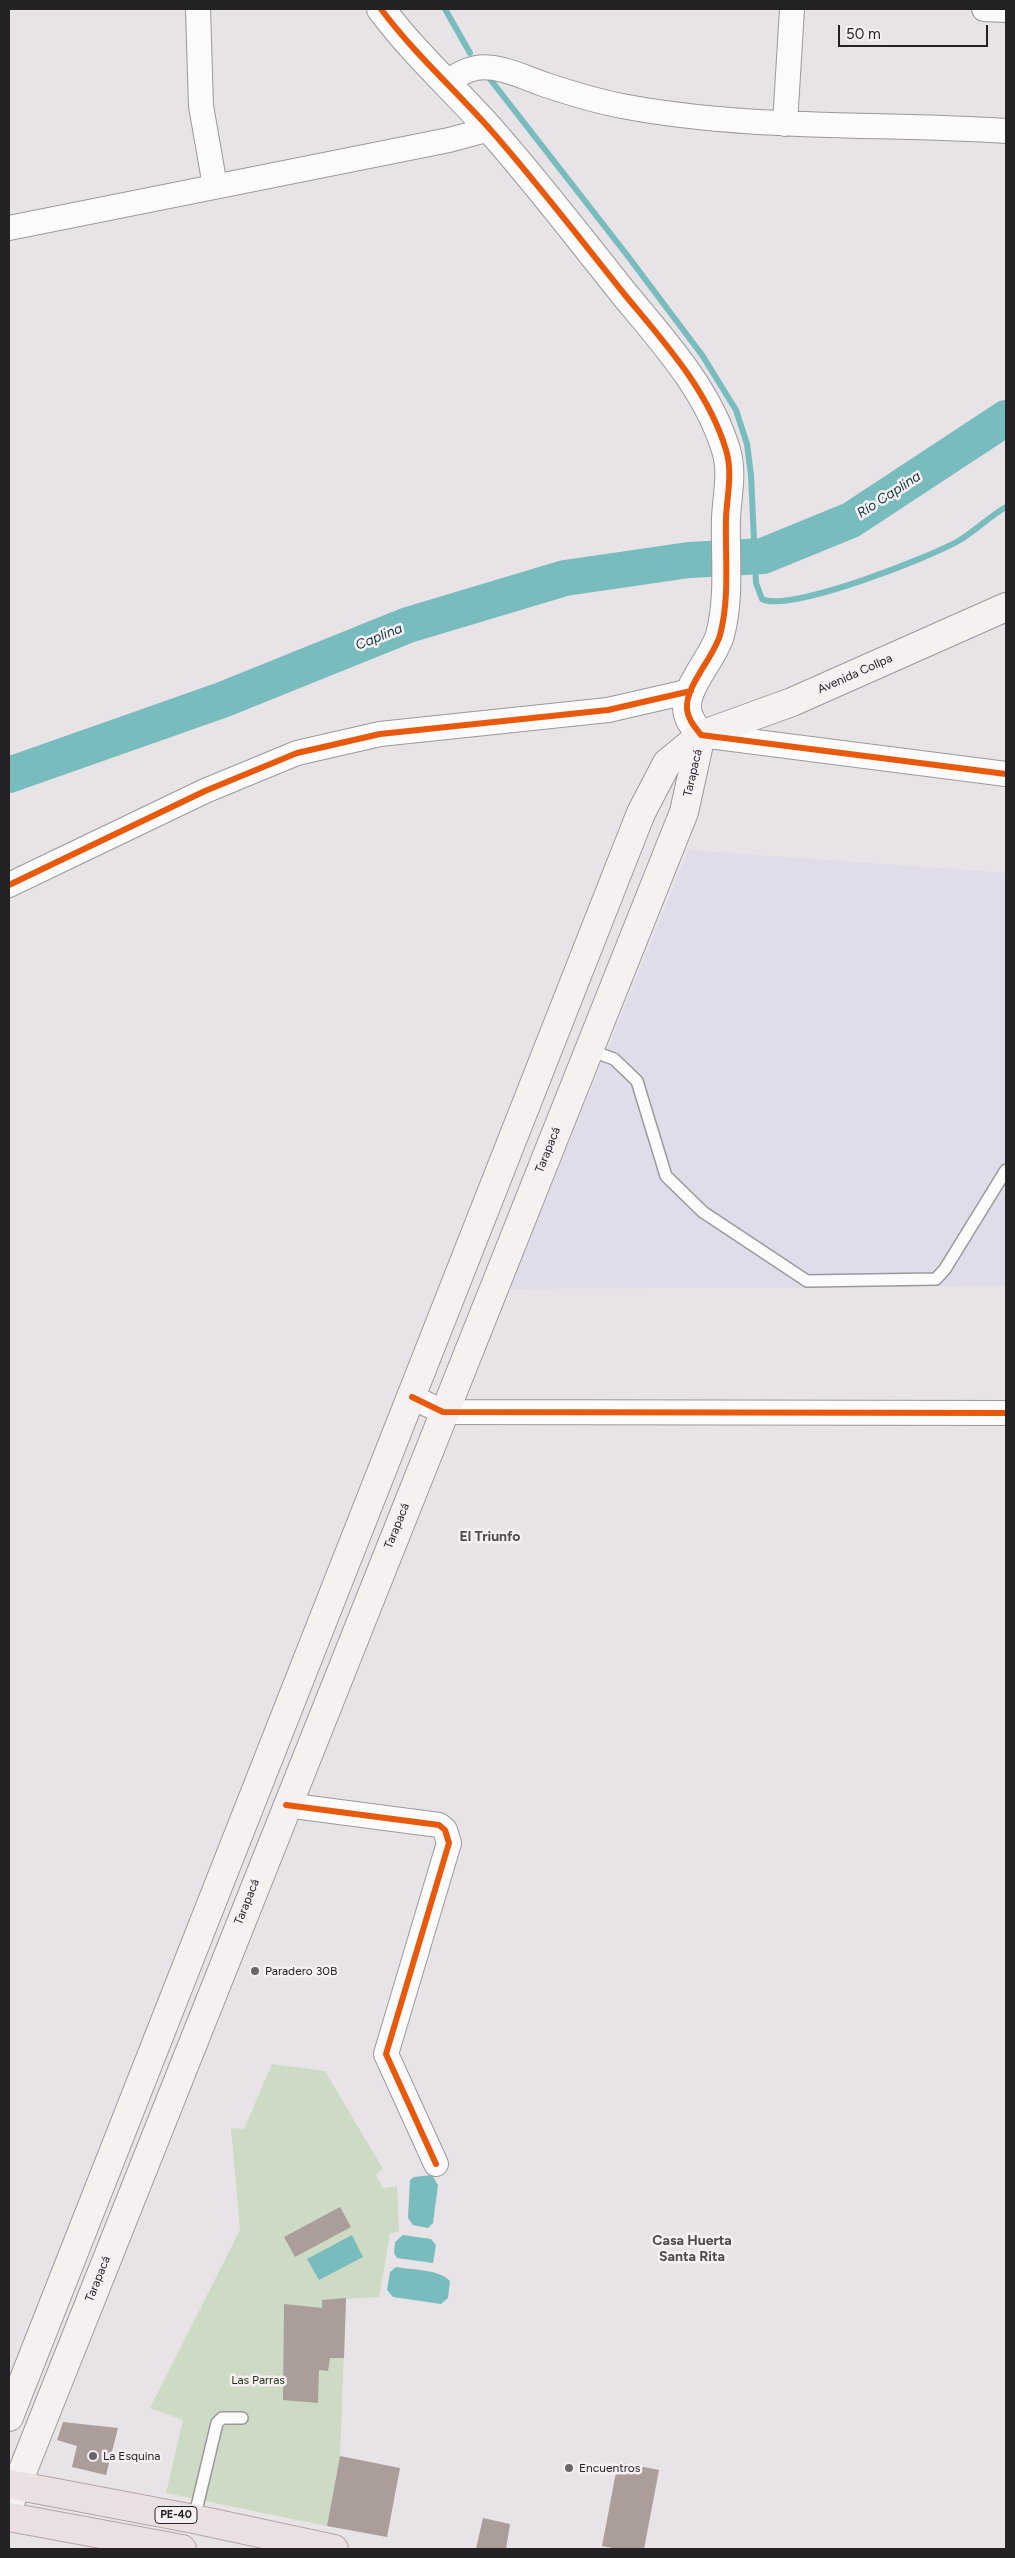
<!DOCTYPE html>
<html>
<head>
<meta charset="utf-8">
<style>
  body { margin:0 }
  #map { position:relative; width:1015px; height:2558px; overflow:hidden; background:#e7e3e7; font-family:Figtree,sans-serif }
  canvas { display:block }
  .frame { position:absolute; inset:0; border:10px solid #242224; pointer-events:none }
  .scale { position:absolute; left:838px; top:25px; width:150px; height:22px; box-sizing:border-box; border:2px solid #242224; border-top:0; padding-left:6px; font-size:15px; line-height:18px; white-space:nowrap; color:#242224; -webkit-text-stroke:4px #f6f0f5; paint-order:stroke }
</style>
</head>
<body>
<div id="map">
<canvas width="1015" height="2558"></canvas>
<div class="frame"></div>
<div class="scale">50 m</div>
</div>
<script>
const context = document.querySelector('canvas').getContext('2d');
context.lineJoin = 'round';
function fillPath(path, color) {
  context.fillStyle = color;
  context.fill(path, 'evenodd');
}
function stroke(path, color, width, dash) {
  context.strokeStyle = color;
  context.lineWidth = width;
  context.lineCap = dash ? 'butt' : 'round';
  context.setLineDash(dash || []);
  context.stroke(path);
}
function label(font, color, halo, rows, align = 'center') {
  context.font = font + ' Figtree,sans-serif';
  context.lineWidth = 5;
  context.setLineDash([]);
  context.textBaseline = 'middle';
  context.strokeStyle = halo;
  context.fillStyle = color;
  for (const [text, x, y, turn = 0] of rows) {
    context.save();
    context.translate(x, y);
    context.rotate((+turn || 0) * Math.PI / 180);
    context.textAlign = isNaN(turn) ? turn : align;
    if (halo) context.strokeText(text, 0, 0);
    context.fillText(text, 0, 0);
    context.restore();
  }
}
const industrial = new Path2D(`
  M689 850 1006 873V1286L509 1289Z`);
const green = new Path2D(`
  M272 2064 325 2071 383 2169 376 2175 383 2188 397 2186 399 2231 390 2234 379 2297 346 2299 340 2456 327 2526 166 2493 183 2420 150 2408 240 2230 231 2128 244 2129Z`);
const water = new Path2D(`
  M432 2175 438 2185 433 2223 428 2228 413 2225 408 2218 410 2180 414 2177Z
  M352 2235 363 2257 319 2280 307 2259Z
  M403 2235 431 2239 436 2245 433 2263 397 2258 394 2253 395 2242Z
  M396 2267C412 2270 439 2269 450 2281L448 2298 441 2304 393 2297 387 2290 390 2272Z`);
const stream = new Path2D(`
  M445 9 470 53
  M490 79 627 255 702 355 736 410 747 444 751 475 756 583 762 599C789 613 931 557 960 540 976 530 990 516 1006 507`);
const river = new Path2D(`
  M9 775 222 700 408 625 565 578 689 560 763 556 851 520 1006 418`);
const building = new Path2D(`
  M340 2207 351 2227 295 2257 284 2237Z
  M346 2298 344 2358H330L328 2371 319 2370 318 2403 283 2400 284 2304 322 2308V2300Z
  M63 2422 118 2428 106 2475 72 2467 77 2446 57 2440Z
  M340 2456 400 2468 387 2537 327 2526Z
  M618 2462 659 2470 644 2549H618L602 2546Z
  M483 2518 510 2524 506 2549H476Z`);
const service = new Path2D(`
  M589 1050 614 1059 637 1081 666 1176 703 1212 807 1281 936 1279 945 1269 1006 1170
  M194 2519 217 2423 222 2418H242`);
const minor = new Path2D(`
  M198 9 201 106 215 186
  M984 9 1006 10
  M446 83C456 76 465 70 476 68 498 64 525 78 546 85 570 93 596 101 622 106 748 130 879 123 1006 131
  M785 124 792 9
  M9 228 449 140 490 129
  M701 735 1006 774
  M9 885 205 791 297 753 380 734 608 710 691 691
  M412 1397 443 1412 1006 1413
  M286 1805 439 1825 445 1830 449 1843 386 2054 436 2164`);
const tertiary = new Path2D(`
  M381 9C413 52 453 88 488 127 536 181 580 239 625 295 664 342 708 390 726 450 733 473 727 495 726 518 725 556 730 598 720 635 714 657 685 686 687 709 688 720 695 727 701 735`);
const secondary = new Path2D(`
  M9 2417 641 813 667 763 701 735 792 702 1006 607
  M9 2505 684 812 701 735`);
const trunk = new Path2D(`
  M9 2484 194 2519 334 2549
  M9 2517 182 2549`);
const cycleway = new Path2D(`
  M381 9C413 52 453 88 488 127 536 181 580 239 625 295 664 342 708 390 726 450 733 473 727 495 726 518 725 556 730 598 720 635 714 657 685 686 687 709 688 720 695 727 701 735L1006 774
  M9 885 205 791 297 753 380 734 608 710 691 691
  M412 1397 443 1412 1006 1413
  M286 1805 439 1825 445 1830 449 1843 386 2054 436 2164`);
const markers = [
  [255,1971,5,"#686668"],
  [93,2456,5,"#686668"],
  [569,2468,5,"#686668"]
];
const shields = [
  [176,2515,42]
];
const shieldNames = [
  ["PE-40",176,2515]
];
const streetNames = [
  ["Avenida Collpa",855,674,-24],
  ["Tarapacá",693,773,-77],
  ["Tarapacá",548,1150,-68],
  ["Tarapacá",397,1526,-68],
  ["Tarapacá",247,1902,-68],
  ["Tarapacá",98,2279,-68]
];
const poiNames = [
  ["Paradero 30B",265,1971],
  ["La Esquina",103,2456],
  ["Encuentros",579,2468]
];
const parkNames = [
  ["Las Parras",258,2380]
];
const waterNames = [
  ["Río Caplina",889,495,-33],
  ["Caplina",379,637,-22]
];
const neighbourhoodNames = [
  ["El Triunfo",490,1537],
  ["Casa Huerta",692,2241],
  ["Santa Rita",692,2257]
];
fillPath(industrial, '#e1dcea');
fillPath(green, '#cedbc4');
fillPath(water, '#78bcbd');
stroke(stream, '#78bcbd', 6);
stroke(river, '#78bcbd', 36);
fillPath(building, '#ab9d9a');
stroke(service, '#9c999c', 14);
stroke(minor, '#9c999c', 26);
stroke(tertiary, '#9c999c', 30);
stroke(secondary, '#9c999c', 30);
stroke(trunk, '#b4a5a7', 30);
stroke(service, '#fbfbfb', 11);
stroke(minor, '#fbfbfb', 24);
stroke(tertiary, '#fbfbfb', 28);
stroke(secondary, '#f5f1f1', 28);
stroke(trunk, '#ebe0e1', 28);
stroke(cycleway, '#e8590c', 6);
for (const [x, y, r, color] of markers) {
  const dot = new Path2D();
  dot.arc(x, y, r, 0, 2 * Math.PI);
  context.fillStyle = color;
  context.fill(dot);
  stroke(dot, '#f6f0f5', 2);
}
for (const [x, y, w] of shields) {
  const box = new Path2D();
  box.roundRect(x - w / 2, y - 8.5, w, 17, 4);
  context.fillStyle = '#f6f0f5';
  context.fill(box);
  stroke(box, '#242224', 1);
}
label('bold 11px', '#242224', null, shieldNames);
label('12px', '#242224', '#f6f0f5', streetNames);
label('12px', '#242224', '#f6f0f5', poiNames, 'left');
label('12px', '#1f370c', '#f6f0f5', parkNames);
label('italic 14px', '#134141', '#f6f0f5', waterNames);
label('bold 14px', '#504b50', '#f6f0f5', neighbourhoodNames);
</script>
</body>
</html>
